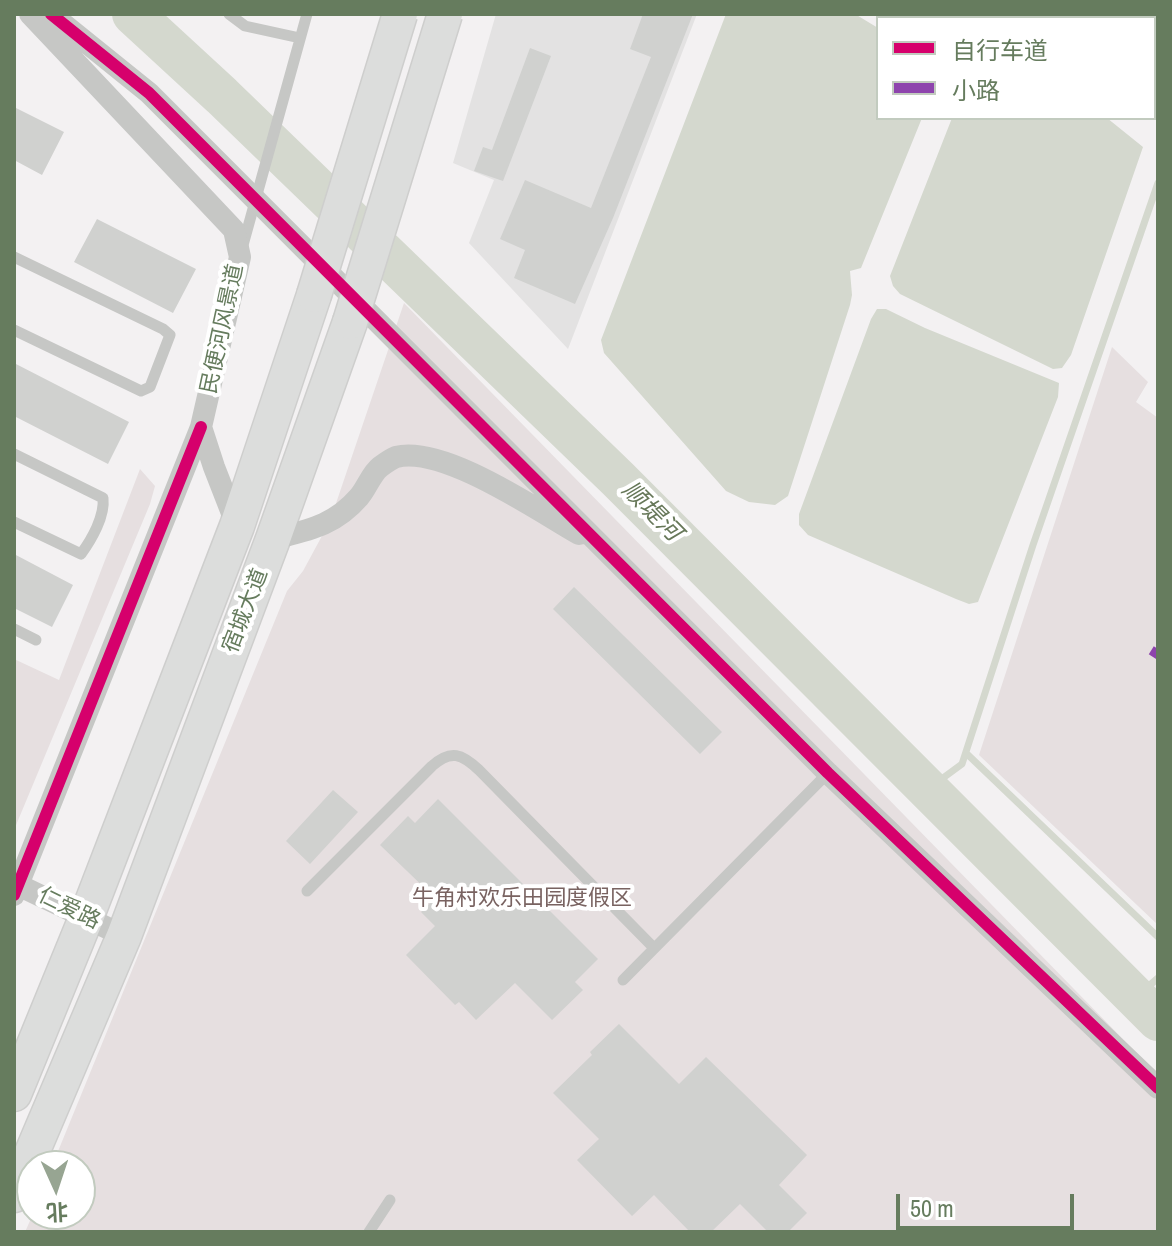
<!DOCTYPE html>
<html>
<head>
<meta charset="utf-8">
<style>
  body { margin:0 }
  #map { position:relative; width:1172px; height:1246px; overflow:hidden; background:#f3f1f2; font-family:"Archivo Narrow","Noto Sans SC",sans-serif }
  canvas { display:block }
  .frame { position:absolute; inset:0; border:16px solid #667c5e; pointer-events:none }
  .legend { position:absolute; left:876px; top:16px; width:280px; height:104px; box-sizing:border-box; background:#fff; border:2px solid #c2cbbf; margin:0; padding:10px 14px; list-style:none; font-size:24px; color:#667c5e }
  .legend li { display:flex; align-items:center; gap:16px; height:40px }
  .legend b { width:40px; border:2px solid #c2cbbf }
  .north { position:absolute; left:16px; top:1150px; width:80px; height:80px; box-sizing:border-box; background:#fff; border:2px solid #c2cbbf; border-radius:50%; rotate:177deg; font-size:22px; font-weight:700; line-height:32px; text-align:center; color:#667c5e }
  .north::after { content:''; display:block; margin:auto; width:28px; height:36px; background:#97a592; clip-path:polygon(50% 0,100% 100%,50% 72%,0 100%) }
  .scale { position:absolute; left:896px; top:1194px; width:178px; height:36px; box-sizing:border-box; border:4px solid #667c5e; border-top:0; padding-left:10px; font-size:24px; line-height:28px; white-space:nowrap; color:#667c5e; -webkit-text-stroke:6px #fff; paint-order:stroke }
</style>
</head>
<body>
<div id="map">
<canvas width="1172" height="1246"></canvas>
<div class="frame"></div>
<ul class="legend">
<li><b style="height:10px;background:#d6006c"></b>自行车道</li>
<li><b style="height:10px;background:#8e44ad"></b>小路</li>
</ul>
<div class="north">北</div>
<div class="scale">50 m</div>
</div>
<script>
const context = document.querySelector('canvas').getContext('2d');
context.lineJoin = 'round';
function fillPath(path, color) {
  context.fillStyle = color;
  context.fill(path, 'evenodd');
}
function stroke(path, color, width, dash) {
  context.strokeStyle = color;
  context.lineWidth = width;
  context.lineCap = dash ? 'butt' : 'round';
  context.setLineDash(dash || []);
  context.stroke(path);
}
function label(font, color, halo, rows, align = 'center') {
  context.font = font + ' "Archivo Narrow","Noto Sans SC",sans-serif';
  context.lineWidth = 8;
  context.setLineDash([]);
  context.textBaseline = 'middle';
  context.strokeStyle = halo;
  context.fillStyle = color;
  for (const [text, x, y, turn = 0] of rows) {
    context.save();
    context.translate(x, y);
    context.rotate((+turn || 0) * Math.PI / 180);
    context.textAlign = isNaN(turn) ? turn : align;
    if (halo) context.strokeText(text, 0, 0);
    context.fillText(text, 0, 0);
    context.restore();
  }
}
const built = new Path2D(`
  M496 14H697L568 349 469 243 494 180 453 163Z`);
const green = new Path2D(`
  M404 303 1158 1075V1232H25L33 1214H80V1166H52L287 591 303 571 330 521Z
  M1112 347 1148 382 1136 402 1158 418V925L979 755Z
  M140 469 155 486 150 504 14 830V659L59 680Z`);
const water = new Path2D(`
  M726 14H855L878 28V118H922L861 268 850 271 852 295 850 305 788 496 775 505 749 502 726 491 604 353 601 340Z
  M952 118H1107L1143 147 1071 355 1062 368 1053 369 900 294 893 286 890 276Z
  M877 309H886L925 328 1059 383 1058 397 978 602 969 604 956 599 808 535 799 525V514L871 319Z`);
const stream = new Path2D(`
  M966 753 1158 937
  M928 789 962 764 1033 545 1158 183
  M1135 998 1158 978`);
const river = new Path2D(`
  M133 14 222 96 618 479 1158 1020`);
const building = new Path2D(`
  M643 14H693L613 218 575 304 514 278 525 250 500 239 525 180 591 208 651 57 630 49Z
  M530 48 551 56 503 181 474 171 483 147 492 150Z
  M14 107 64 132 42 175 14 160Z
  M97 219 196 269 173 313 74 262Z
  M14 363 129 422 108 464 14 416Z
  M14 554 73 585 52 627 14 608Z
  M574 587 722 732 700 754 553 609Z
  M333 790 358 812 310 864 286 841Z
  M438 799 598 959 575 982 583 990 552 1020 515 983 476 1020 459 1002 455 1005 406 955 435 926 421 912 435 898 380 845 408 816 415 823Z
  M619 1024 679 1084 706 1057 807 1155 779 1185 807 1213 788 1232H768L740 1204 711 1232H690L654 1195 632 1216 577 1160 599 1139 553 1093 592 1055 590 1052Z`);
const lane = new Path2D(`
  M229 14 245 26 300 38
  M243 245 307 14
  M14 257 163 329 170 335 150 387 141 391 14 330
  M14 454 103 498C105 516 92 539 81 554L14 522
  M14 629 36 640
  M307 891 432 766C451 749 462 754 479 770L654 948
  M623 980 828 773
  M369 1232 390 1200`);
const street = new Path2D(`
  M30 14 234 230 240 257 201 427 214 467 237 526
  M51 14 149 93 828 773 1158 1088
  M273 539C308 530 334 526 359 497 367 488 371 474 380 467 384 464 391 459 396 457 443 445 537 510 579 534
  M14 883 124 936
  M14 895 201 427`);
const primary = new Path2D(`
  M14 1094 86 918 237 526 314 295
  M14 1195 124 936 273 539 350 322`);
const primaryBridge = new Path2D(`
  M314 295 400 14
  M350 322 445 14`);
const quiet = new Path2D(`
  M1153 657 1158 649`);
const cycleway = new Path2D(`
  M51 14 149 93 828 773 1158 1088
  M14 895 201 427`);
const streetNames = [
  ["民便河风景道",223,329,-78],
  ["宿城大道",246,611,-69],
  ["仁爱路",69,909,26]
];
const parkNames = [
  ["牛角村欢乐田园度假区",522,899]
];
const waterNames = [
  ["顺堤河",651,512,45]
];
fillPath(built, '#e3e2e2');
fillPath(green, '#e6dfe0');
fillPath(water, '#d4d8ce');
stroke(stream, '#d4d8ce', 7);
stroke(river, '#d4d8ce', 42);
fillPath(building, '#d0d1cf');
stroke(primary, '#cececd', 37);
stroke(lane, '#c6c7c5', 11);
stroke(street, '#c6c7c5', 22);
stroke(primary, '#dcdddc', 34);
stroke(primaryBridge, '#cececd', 37, []);
stroke(primaryBridge, '#dcdddc', 34);
stroke(quiet, '#8e44ad', 10, [20, 10]);
stroke(cycleway, '#d6006c', 12);
label('22px', '#667c5e', '#fff', streetNames);
label('22px', '#796361', '#fff', parkNames);
label('italic 24px', '#677859', '#fff', waterNames);
</script>
</body>
</html>
